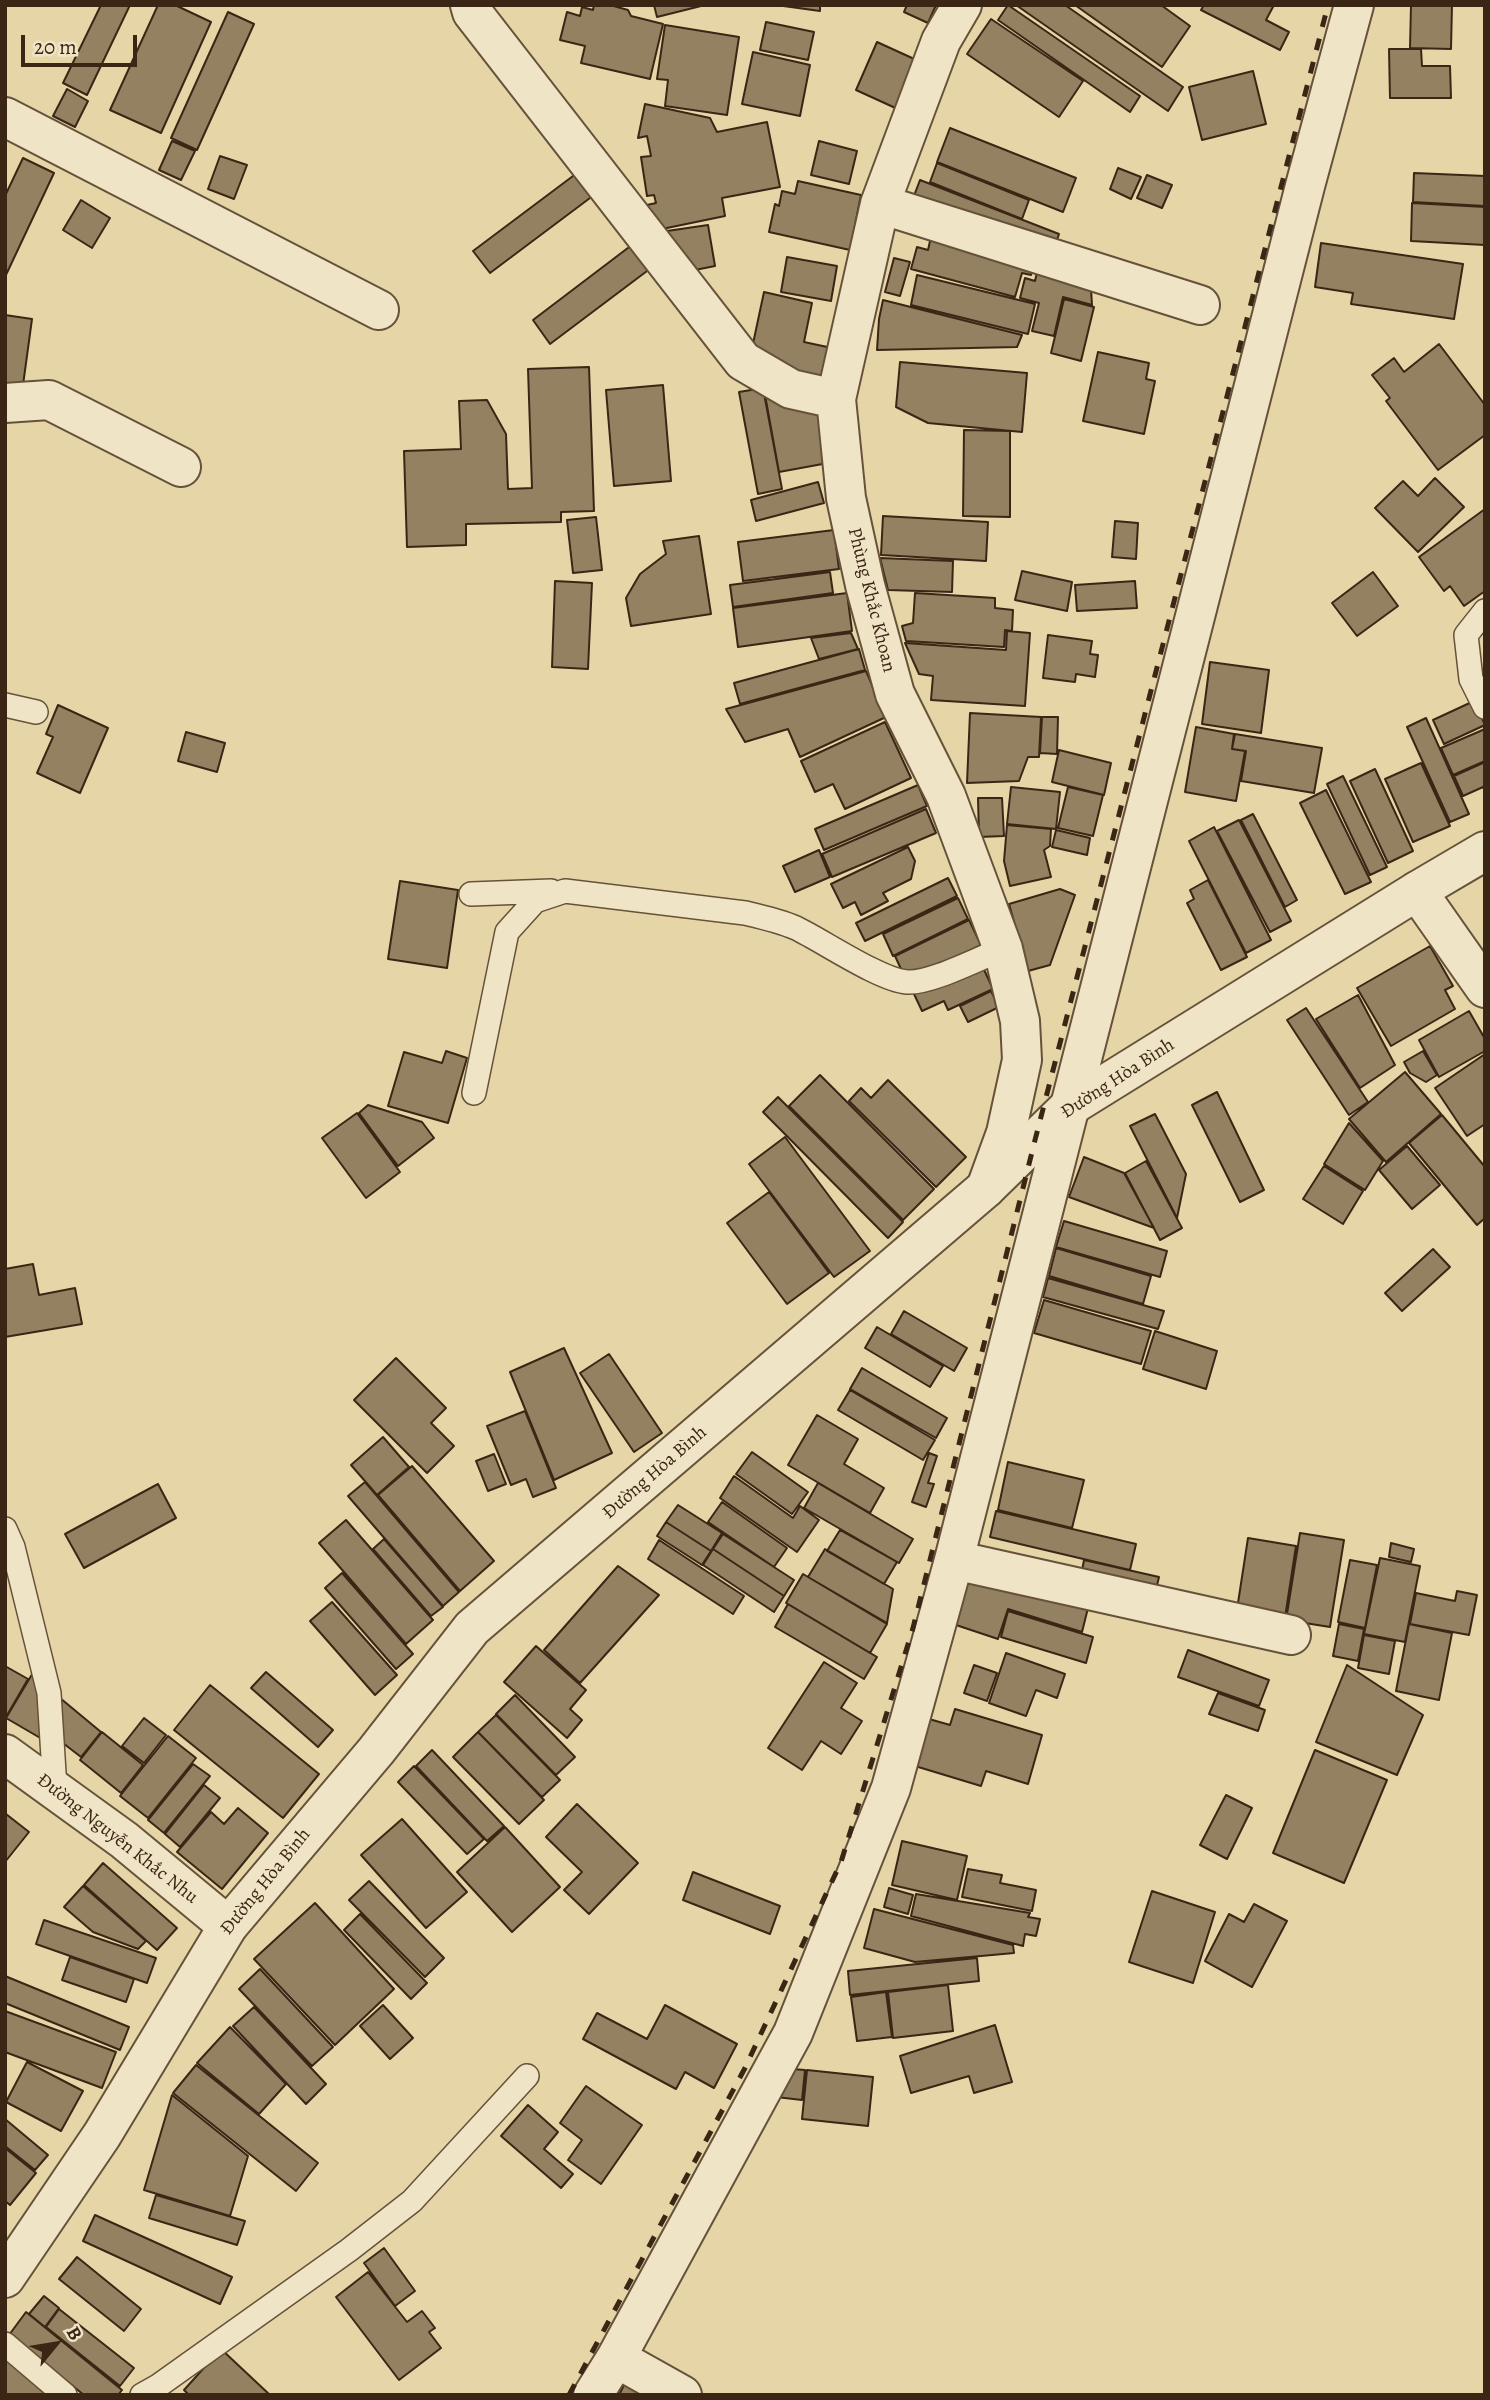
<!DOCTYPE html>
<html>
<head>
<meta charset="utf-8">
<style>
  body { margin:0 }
  #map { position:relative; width:1490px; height:2400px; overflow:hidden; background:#e6d5a7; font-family:Alegreya,serif }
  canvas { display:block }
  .frame { position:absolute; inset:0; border:7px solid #3b2615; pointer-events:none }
  .north { position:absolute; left:21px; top:2309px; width:70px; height:70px; -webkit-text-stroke:5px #efe4c6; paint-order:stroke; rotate:60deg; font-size:19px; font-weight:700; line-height:28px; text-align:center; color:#3b2615 }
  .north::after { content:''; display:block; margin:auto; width:24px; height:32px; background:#3b2615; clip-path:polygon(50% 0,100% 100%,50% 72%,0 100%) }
  .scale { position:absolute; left:21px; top:35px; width:116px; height:32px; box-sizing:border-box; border:4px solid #3b2615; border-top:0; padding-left:9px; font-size:21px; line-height:24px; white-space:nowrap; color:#3b2615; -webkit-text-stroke:5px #efe4c6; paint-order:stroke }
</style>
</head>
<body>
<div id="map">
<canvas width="1490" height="2400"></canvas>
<div class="frame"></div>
<div class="north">B</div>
<div class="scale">20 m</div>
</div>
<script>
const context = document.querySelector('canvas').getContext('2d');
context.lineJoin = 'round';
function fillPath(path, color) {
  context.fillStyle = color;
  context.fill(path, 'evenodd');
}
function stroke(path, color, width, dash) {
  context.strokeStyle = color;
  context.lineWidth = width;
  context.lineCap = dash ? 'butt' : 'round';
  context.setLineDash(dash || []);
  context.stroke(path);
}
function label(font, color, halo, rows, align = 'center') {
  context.font = font + ' Alegreya,serif';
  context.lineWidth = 6;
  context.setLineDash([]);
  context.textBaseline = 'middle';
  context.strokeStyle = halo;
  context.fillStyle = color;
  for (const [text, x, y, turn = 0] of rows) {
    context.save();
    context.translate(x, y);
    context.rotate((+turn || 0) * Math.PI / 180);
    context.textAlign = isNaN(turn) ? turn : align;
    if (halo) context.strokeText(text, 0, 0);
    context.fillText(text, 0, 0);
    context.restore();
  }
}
const building = new Path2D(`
  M101 5H130L87 95 63 83Z
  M158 5H175L211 22 161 133 110 110Z
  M594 5H610L628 10 631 16 663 24 650 79 581 63 585 46 560 40 567 12 580 16 582 7 593 10Z
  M654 5H705L657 17Z
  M776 5H820V11Z
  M907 5H936L928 23 904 12Z
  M1008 5 1140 96 1130 112 998 20Z
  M1016 5H1065L1183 87 1168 111Z
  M1075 5H1161L1190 26 1162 67Z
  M1204 5H1274L1266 20 1289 32 1280 50 1201 10Z
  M1411 5H1452L1451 49 1410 48Z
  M228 12 254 24 197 150 171 138Z
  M991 19 1083 81 1059 117 967 54Z
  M766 22 814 32 808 60 760 50Z
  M665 25 739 37 727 115 665 106 668 80 657 79Z
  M877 42 923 63 902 111 856 90Z
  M1389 49H1421L1422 66H1450L1451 98H1390Z
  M753 52 810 65 800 116 742 104Z
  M1253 71 1266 124 1202 140 1189 87Z
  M67 89 88 101 75 127 53 116Z
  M645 104 710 118 717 132 767 122 780 187 722 198 725 216 662 229 647 205 656 203 654 195 647 196 641 157 651 156 647 136 638 138Z
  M950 128 1076 178 1063 212 937 162Z
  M172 141 195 151 181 180 159 170Z
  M819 141 857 151 849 184 811 175Z
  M220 156 247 165 234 199 208 189Z
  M23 158 54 173 5 277V196Z
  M937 163 1029 200 1022 219 930 182Z
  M585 167 602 189 490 273 473 251Z
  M1118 168 1141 177 1131 199 1110 189Z
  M1414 173 1485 176V206L1413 202Z
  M1147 175 1172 185 1162 208 1137 198Z
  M920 180 1059 234 1052 255 912 201Z
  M798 181 861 195 850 250 769 232 775 204 779 206 782 191 795 194Z
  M81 200 110 218 92 248 63 230Z
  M1412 203 1485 207V245L1411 241Z
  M708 225 715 266 695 270 667 231Z
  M933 228 1036 255 1031 275 1022 273 1015 297 911 269 917 247 928 250Z
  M641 238 659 262 550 344 533 320Z
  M1321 243 1463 264 1454 319 1351 304 1353 293 1315 287Z
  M787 257 837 266 831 301 781 292Z
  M894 258 910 262 900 296 885 292Z
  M1040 260 1090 273 1092 305 1063 297 1054 336 1032 331 1039 303 1020 298 1025 278 1035 281Z
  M917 275 1035 304 1028 334 911 305Z
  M764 292 812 303 804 342 832 348 824 384 751 353Z
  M1064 299 1094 307 1081 361 1051 353Z
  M883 300 1022 335 1017 347 877 350 879 319Z
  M5 315 32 319 23 385 5 383Z
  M1439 344 1485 405V435L1438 470 1386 401 1390 398 1372 375 1394 358 1404 372Z
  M1098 352 1149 363 1146 379 1155 381 1144 434 1083 421Z
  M900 362 1027 373 1022 432 928 423 896 407Z
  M589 367 594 511 561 512V522L466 524V545L407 547 404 451 461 449 459 401 487 400 506 434 508 489 532 488 528 369Z
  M663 385 671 481 614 486 606 390Z
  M763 388 782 489 758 494 739 392Z
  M765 395 818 409 828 463 779 472Z
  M964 430 1010 431V517L963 516Z
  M1435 478 1464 507 1418 552 1375 508 1403 481 1418 496Z
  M818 482 824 503 756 521 751 500Z
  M1485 509V591L1464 606 1450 586 1444 591 1419 557Z
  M883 516 988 522 986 561 881 555Z
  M596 517 602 570 573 573 567 520Z
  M1115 521 1138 523 1136 559 1112 557Z
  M834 530 839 569 743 581 738 542Z
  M699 536 711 614 631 626 626 598 640 574 666 554 663 541Z
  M880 558 953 561 952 592 888 590Z
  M1022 571 1072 582 1067 611 1015 600Z
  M830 572 833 593 733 607 730 585Z
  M1373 572 1398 606 1357 636 1332 603Z
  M555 581 592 583 588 669 552 667Z
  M1135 581 1137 608 1077 611 1075 585Z
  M847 593 852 631 738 647 733 608Z
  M915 593 995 598V608L1013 610 1012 631 1005 630 1004 647 906 641 902 626 913 623Z
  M1007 631 1030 633 1025 706 931 700 933 676 919 674 905 643 1006 650Z
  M851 633 858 649 819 659 811 638Z
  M1048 635 1092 641 1090 654 1098 655 1095 677 1076 674 1075 682 1043 678Z
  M859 649 865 670 740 704 734 683Z
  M1210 662 1269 670 1261 733 1202 724Z
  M866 671 886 717 800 757 788 729 745 742 726 709Z
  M1474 701 1485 725 1444 744 1433 720Z
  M58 705 108 728 80 793 37 773 53 737 46 734Z
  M970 713 1041 717 1039 757H1028L1019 781 967 783Z
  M1042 717H1058L1057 754 1040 753Z
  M1426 718 1469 814 1450 822 1407 727Z
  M885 722 911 778 845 809 833 784 815 792 801 761Z
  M1196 727 1234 734 1232 749 1245 751 1236 801 1185 792Z
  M1485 729V761L1453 775 1441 748Z
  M186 732 225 743 217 772 178 761Z
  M1235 734 1322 748 1314 793 1241 781 1246 751 1232 749Z
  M1059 750 1111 763 1104 795 1052 782Z
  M1485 762V792L1483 787 1463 796 1454 776Z
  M1421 763 1450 826 1413 842 1385 779Z
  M1375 769 1413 851 1388 863 1350 781Z
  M1343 776 1387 867 1370 875 1327 784Z
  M918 785 927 806 824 850 815 829Z
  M1011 787 1060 792 1056 829 1007 824Z
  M1068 787 1103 795 1093 836 1058 828Z
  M1326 790 1371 882 1345 894 1300 803Z
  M978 798H1002L1004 836 979 837Z
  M926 809 936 833 832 877 822 854Z
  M1253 814 1297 900 1285 907 1241 820Z
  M1239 820 1291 921 1270 932 1217 831Z
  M1007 825 1051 829 1050 846 1044 850 1051 877 1010 886 1004 861Z
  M1214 827 1271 940 1246 953 1189 841Z
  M1056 830 1090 838 1087 855 1052 847Z
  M908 847 915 861 911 879 883 893 888 901 861 915 855 902 843 908 831 884Z
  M819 850 830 877 795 892 783 866Z
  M948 878 957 896 865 941 856 923Z
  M1208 880 1247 957 1221 970 1187 903 1194 899 1190 890Z
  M400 881 458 890 447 968 388 959Z
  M1060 889 1075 895 1050 965 1028 971 1009 904Z
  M958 898 968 919 893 956 883 934Z
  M969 920 981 945 907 982 895 956Z
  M1430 946 1453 986 1445 990 1455 1009 1391 1046 1357 988Z
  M980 961 993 989 948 1010 944 1001 922 1011 914 994Z
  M991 991 999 1007 968 1022 960 1006Z
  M1358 995 1395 1065 1360 1088 1316 1019Z
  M1306 1008 1368 1102 1349 1115 1287 1020Z
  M1469 1011 1485 1039V1051L1439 1077 1419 1040Z
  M446 1051 467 1058 448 1123 388 1106 404 1052 442 1063Z
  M1423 1051 1437 1075 1426 1082 1410 1073 1404 1062Z
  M1485 1054V1124L1467 1136 1435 1088Z
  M1405 1072 1441 1114 1386 1162 1349 1119Z
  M820 1075 934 1189 903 1220 789 1106Z
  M888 1080 966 1157 936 1187 849 1101 861 1088 871 1098Z
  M1217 1092 1264 1190 1240 1202 1192 1105Z
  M778 1097 903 1222 888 1238 763 1112Z
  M368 1105 422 1122 434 1138 398 1166 359 1113Z
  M357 1113 400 1172 366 1198 322 1138Z
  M1155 1114 1186 1174 1177 1218 1130 1126Z
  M1442 1115 1485 1167V1218L1477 1225 1409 1143Z
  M1349 1123 1383 1161 1365 1190 1324 1164Z
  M785 1137 870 1251 834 1277 749 1164Z
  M1407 1146 1440 1185 1412 1209 1379 1170Z
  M1084 1157 1124 1173 1154 1228 1069 1197Z
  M1146 1161 1182 1228 1160 1240 1125 1173Z
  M1324 1166 1363 1191 1343 1224 1303 1199Z
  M769 1192 829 1273 787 1304 727 1223Z
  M1064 1221 1167 1251 1160 1277 1056 1247Z
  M1056 1248 1151 1276 1143 1304 1049 1276Z
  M1433 1249 1450 1267 1402 1311 1385 1293Z
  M33 1264 39 1295 75 1288 82 1324 5 1337V1269Z
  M1048 1278 1164 1311 1158 1329 1043 1297Z
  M1044 1300 1151 1331 1141 1364 1034 1333Z
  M904 1311 967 1348 954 1371 891 1334Z
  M877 1327 943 1366 930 1387 865 1348Z
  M1155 1331 1217 1351 1206 1389 1143 1369Z
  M564 1348 612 1453 554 1480 510 1372Z
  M609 1354 662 1433 634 1452 580 1373Z
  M396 1358 446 1408 431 1423 454 1446 427 1473 354 1400Z
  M862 1368 947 1418 936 1438 850 1389Z
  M850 1390 935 1440 923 1460 838 1410Z
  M525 1411 556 1488 533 1497 526 1479 511 1485 487 1426Z
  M817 1415 858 1439 844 1464 884 1488 870 1513 788 1465Z
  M383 1437 409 1467 377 1495 351 1465Z
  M752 1452 808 1492 792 1514 736 1474Z
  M929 1453 937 1456 928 1483 934 1484 926 1507 912 1502Z
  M494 1454 506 1484 488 1491 476 1461Z
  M1008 1462 1084 1480 1072 1528 998 1510Z
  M412 1466 494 1561 460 1591 378 1495Z
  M734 1476 793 1518 800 1506 819 1520 797 1552 720 1498Z
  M365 1482 459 1592 443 1606 348 1496Z
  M818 1483 913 1539 899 1563 804 1508Z
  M158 1484 176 1518 84 1568 65 1534Z
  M722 1502 787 1548 774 1567 708 1522Z
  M678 1505 722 1533 711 1551 666 1522Z
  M996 1511 1136 1544 1130 1570 990 1537Z
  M346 1520 433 1620 406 1644 319 1543Z
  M666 1522 711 1551 702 1565 657 1536Z
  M840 1530 897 1562 884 1584 827 1551Z
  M1300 1533 1344 1540 1330 1627 1286 1620Z
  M723 1534 794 1580 784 1596 713 1549Z
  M1248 1538 1296 1546 1284 1624 1236 1616Z
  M384 1539 443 1607 431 1616 373 1549Z
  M659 1540 744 1596 733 1614 648 1559Z
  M1391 1543 1414 1549 1411 1562 1389 1557Z
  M713 1549 784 1596 774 1612 703 1565Z
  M825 1549 893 1589 887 1623 808 1577Z
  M1380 1558 1420 1566 1405 1642 1364 1634Z
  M1084 1560 1159 1577 1153 1602 1079 1586Z
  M1350 1560 1377 1565 1365 1628 1338 1622Z
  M618 1566 659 1595 580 1683 544 1650Z
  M342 1573 413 1654 396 1669 325 1588Z
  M803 1574 887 1624 870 1653 786 1603Z
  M967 1575 1089 1604 1082 1632 1008 1609 998 1639 953 1624Z
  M1457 1591 1477 1595 1469 1635 1410 1624 1416 1593 1455 1601Z
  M332 1602 397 1675 375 1695 310 1621Z
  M788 1604 877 1657 864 1679 775 1627Z
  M1008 1611 1093 1637 1086 1663 1001 1637Z
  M1339 1624 1364 1629 1358 1661 1333 1656Z
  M1409 1624 1452 1633 1439 1700 1396 1691Z
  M1364 1635 1395 1641 1389 1674 1358 1668Z
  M536 1646 586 1690 570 1709 582 1720 567 1738 504 1682Z
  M1188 1650 1269 1680 1259 1706 1178 1677Z
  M1006 1653 1065 1674 1057 1698 1036 1690 1026 1716 989 1703Z
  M824 1662 857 1683 841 1708 862 1721 841 1754 821 1741 802 1770 768 1748Z
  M974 1665 997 1673 987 1701 964 1693Z
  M1347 1665 1423 1715 1397 1775 1316 1742Z
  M5 1666 28 1679 6 1717H5Z
  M34 1671 47 1708 42 1739 6 1718Z
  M266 1672 333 1730 318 1747 251 1688Z
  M210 1685 319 1774 283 1818 174 1730Z
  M54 1693 101 1732 81 1757 59 1740Z
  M1218 1693 1265 1710 1258 1731 1209 1714Z
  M515 1695 575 1757 556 1775 496 1714Z
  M955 1709 1042 1735 1028 1784 986 1771 981 1786 915 1766 929 1719 950 1725Z
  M496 1715 560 1780 542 1797 478 1732Z
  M144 1718 166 1735 144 1763 122 1746Z
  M102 1732 143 1765 121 1793 80 1760Z
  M478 1732 544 1800 519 1824 453 1757Z
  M168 1736 196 1758 148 1818 120 1796Z
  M432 1750 504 1826 487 1841 416 1766Z
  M1315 1750 1387 1780 1344 1883 1273 1853Z
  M193 1764 210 1776 164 1833 148 1820Z
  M414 1766 484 1839 467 1854 398 1782Z
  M204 1785 220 1798 180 1847 165 1834Z
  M1226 1795 1252 1808 1227 1859 1200 1845Z
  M577 1804 638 1863 589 1914 564 1890 582 1872 546 1837Z
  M238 1808 268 1833 222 1889 177 1852 211 1812 224 1824Z
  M6 1814 29 1832 5 1862V1815Z
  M402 1819 467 1892 426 1928 361 1855Z
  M505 1827 560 1887 512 1932 457 1872Z
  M902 1841 967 1856 957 1900 892 1885Z
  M103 1863 177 1928 157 1950 84 1885Z
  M968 1869 1002 1875 1000 1883 1036 1890 1032 1911 962 1897Z
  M693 1872 780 1906 770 1934 683 1900Z
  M369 1881 444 1958 425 1977 349 1900Z
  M83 1886 146 1941 138 1949 93 1932 64 1907Z
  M889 1888 913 1895 908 1914 884 1907Z
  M1152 1891 1215 1912 1193 1983 1129 1962Z
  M916 1894 1030 1913 1028 1917 1040 1919 1036 1936 1025 1934 1023 1946 911 1916Z
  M315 1903 394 1989 335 2045 254 1959Z
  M1254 1904 1287 1921 1252 1987 1205 1961 1229 1914 1244 1922Z
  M874 1909 1013 1945 1014 1953 915 1962 864 1948Z
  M360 1914 427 1983 411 1999 344 1930Z
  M44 1920 156 1958 147 1983 36 1944Z
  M70 1957 134 1979 126 2002 62 1980Z
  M977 1958 979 1981 850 1995 848 1971Z
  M260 1969 333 2047 312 2066 239 1989Z
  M5 1976 129 2027 120 2050 5 2003Z
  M948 1985 953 2031 893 2038 888 1992Z
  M886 1992 892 2037 857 2041 851 1997Z
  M383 2005 413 2038 390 2059 360 2026Z
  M665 2005 737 2044 714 2088 685 2072 676 2089 583 2039 597 2013 647 2039Z
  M254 2007 326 2084 306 2104 233 2026Z
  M5 2011 116 2052 102 2088 5 2052Z
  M995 2025 1012 2082 974 2093 969 2076 911 2093 900 2056Z
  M230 2027 286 2084 259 2114 197 2063Z
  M27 2062 83 2091 61 2131 6 2102Z
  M196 2065 318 2163 296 2191 173 2093Z
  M792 2069 805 2070 802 2100 776 2097Z
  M807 2070 873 2077 868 2126 802 2119Z
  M586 2086 642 2125 601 2184 568 2160 582 2140 560 2123Z
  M172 2095 248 2156 230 2216 144 2190Z
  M528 2105 558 2132 544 2149 573 2174 561 2188 501 2136Z
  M5 2119 48 2155 35 2170 5 2146Z
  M5 2148 36 2173 10 2205 5 2201Z
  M156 2195 245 2221 237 2245 149 2218Z
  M95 2215 232 2277 220 2304 83 2241Z
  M384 2248 415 2291 395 2306 364 2263Z
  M77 2257 141 2309 124 2331 59 2279Z
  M368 2272 407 2322 422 2311 435 2328 429 2332 441 2348 399 2380 336 2297Z
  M44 2296 59 2308 45 2327 29 2314Z
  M59 2309 134 2368 120 2386 46 2327Z
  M26 2312 122 2390 118 2395H84L9 2335Z
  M221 2349 270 2395H189L184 2390Z
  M5 2358 50 2395H5Z
  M626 2381 649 2395H619Z`);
const service = new Path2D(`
  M1485 611 1466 635 1471 679 1485 707
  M5 705 36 712
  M471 894 551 891
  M474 1093 507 932 535 901 565 891 745 913C762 917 780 921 796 928 823 941 880 980 907 982 930 984 979 958 1003 949
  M5 1529 13 1547 49 1693 55 1789
  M5 2344 65 2395
  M142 2395 158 2386 349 2250 412 2201 527 2076`);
const minor = new Path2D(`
  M470 5 472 12 743 361 791 389 836 399
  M962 5 941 41 880 204 836 399 846 498 865 585 895 694 946 796 1003 949 1020 1021 1022 1060 1006 1133 986 1188
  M5 117 379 310
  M880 204 1200 305
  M5 403 49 400 181 467
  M1417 891 1485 988
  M954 1560 1291 1635
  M5 1754 124 1840 228 1926
  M616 2358 682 2395
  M593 2395 616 2358 793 2033 891 1788 954 1560 1305 186 1354 5`);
const tertiary = new Path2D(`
  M5 2278 102 2135 228 1926 376 1751 472 1628 986 1188 1069 1107 1417 891 1485 851`);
const rail = new Path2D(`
  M569 2395 745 2068 841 1862 913 1628 1035 1140 1328 5`);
const streetNames = [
  ["Phùng Khắc Khoan",871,600,76],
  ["Đường Hòa Bình",1118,1079,-33],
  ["Đường Hòa Bình",655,1473,-41],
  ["Đường Nguyễn Khắc Nhu",117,1839,38],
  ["Đường Hòa Bình",266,1882,-51]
];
fillPath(building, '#948161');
stroke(building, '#3b2615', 2);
stroke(service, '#66523a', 26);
stroke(minor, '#66523a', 42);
stroke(tertiary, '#66523a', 42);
stroke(service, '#efe4c6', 23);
stroke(minor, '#efe4c6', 38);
stroke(tertiary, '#efe4c6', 38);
stroke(rail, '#3b2615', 5, [12, 12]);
label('19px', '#3b2615', '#efe4c6', streetNames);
</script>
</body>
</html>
